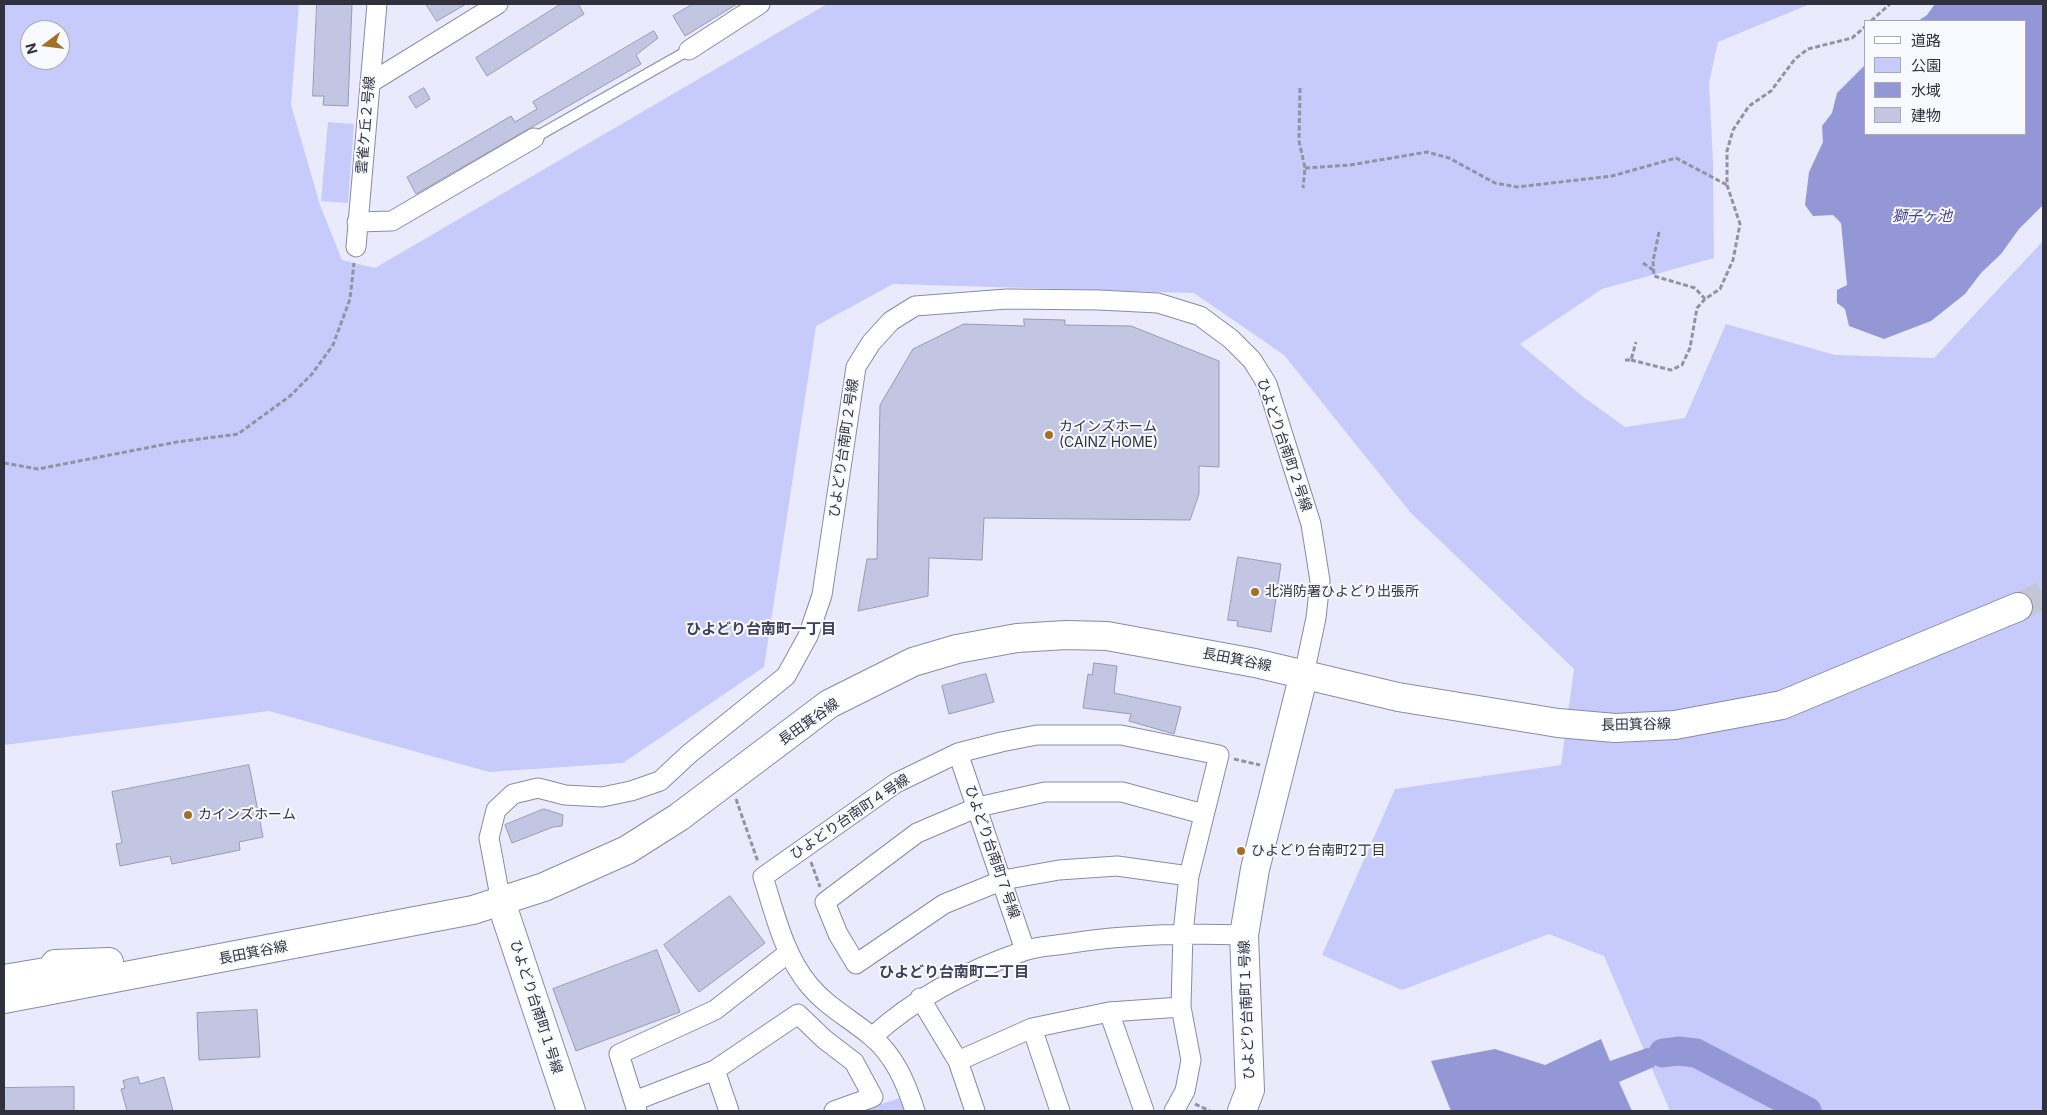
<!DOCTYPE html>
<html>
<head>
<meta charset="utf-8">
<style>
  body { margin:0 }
  #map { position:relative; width:2047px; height:1115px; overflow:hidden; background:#e9ebfc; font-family:Inter,"Noto Sans JP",sans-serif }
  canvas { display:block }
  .frame { position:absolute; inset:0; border:5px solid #30313c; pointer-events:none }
  .legend { position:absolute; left:1864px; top:20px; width:162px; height:115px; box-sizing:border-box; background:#f8f9ff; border:1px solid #a8a9b1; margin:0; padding:6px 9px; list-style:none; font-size:15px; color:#30313c }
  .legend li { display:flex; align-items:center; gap:10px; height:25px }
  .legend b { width:25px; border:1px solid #a8a9b1 }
  .north { position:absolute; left:20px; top:20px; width:50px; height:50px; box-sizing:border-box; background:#f8f9ff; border:1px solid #a8a9b1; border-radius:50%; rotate:255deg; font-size:14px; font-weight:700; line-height:20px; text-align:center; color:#30313c }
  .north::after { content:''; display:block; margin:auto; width:18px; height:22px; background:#a26f26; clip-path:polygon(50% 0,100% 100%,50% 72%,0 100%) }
</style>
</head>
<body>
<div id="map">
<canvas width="2047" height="1115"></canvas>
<div class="frame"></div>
<ul class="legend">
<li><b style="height:6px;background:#fff"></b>道路</li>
<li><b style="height:14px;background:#c7cbfc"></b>公園</li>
<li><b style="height:14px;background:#9497d6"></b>水域</li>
<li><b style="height:14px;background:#c3c6e2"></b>建物</li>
</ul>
<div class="north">N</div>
</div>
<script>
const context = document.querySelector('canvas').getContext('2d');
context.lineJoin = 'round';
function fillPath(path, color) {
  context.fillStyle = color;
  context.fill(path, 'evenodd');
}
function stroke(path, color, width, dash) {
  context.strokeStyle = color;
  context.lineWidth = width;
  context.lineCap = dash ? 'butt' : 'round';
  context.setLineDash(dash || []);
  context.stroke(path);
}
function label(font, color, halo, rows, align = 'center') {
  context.font = font + ' Inter,"Noto Sans JP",sans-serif';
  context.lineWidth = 4;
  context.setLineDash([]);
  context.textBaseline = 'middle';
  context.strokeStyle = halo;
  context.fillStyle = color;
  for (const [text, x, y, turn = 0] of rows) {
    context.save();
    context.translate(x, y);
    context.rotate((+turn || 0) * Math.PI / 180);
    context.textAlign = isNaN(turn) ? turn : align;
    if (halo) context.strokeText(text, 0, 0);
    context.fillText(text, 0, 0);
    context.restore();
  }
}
const green = new Path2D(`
  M4 4H299L291 105 320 205 342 260 375 268 827 4H1810L1718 42 1709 83 1713 162 1714 258 1602 289 1520 344 1582 396 1625 427 1685 418 1726 324 1835 355 1934 358 2043 241V1111H1670L1604 956 1549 934 1402 990 1322 955 1395 789 1561 765 1574 669 1410 512 1284 355 1194 293 893 284 816 326 764 667 623 763 489 772 269 711 4 745ZM30 30H60V60H30Z
  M328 122 354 124 348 203 321 201Z
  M903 1097 908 1111H860Z`);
const water = new Path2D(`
  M1935 4H2043V205L2019 229 2001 254 1981 273 1965 294 1931 321 1884 339 1849 326 1845 309 1837 303V290L1847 285 1841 223 1833 215 1813 216 1805 205 1809 172 1823 142 1822 126 1832 113 1837 93 1866 64V134H2026V21H1918L1927 15Z
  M1601 1039 1610 1061 1647 1048 1661 1050 1664 1056 1654 1067 1619 1082 1632 1111H1451L1431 1061 1495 1049 1545 1065Z`);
const river = new Path2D(`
  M1663 1053 1678 1051 1696 1053 1807 1111`);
const building = new Path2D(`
  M317 4H352L348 106 323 105 324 96H313Z
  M426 4H466L437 21Z
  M561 4H578L584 14 487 76 476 58Z
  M693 4H737L685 36 673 16Z
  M654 31 658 38 636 55 641 64 416 194 407 177 511 116 515 122 537 109 533 102Z
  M424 88 430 99 416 108 409 97Z
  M1024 319 1065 320V325L1131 326 1219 361V467L1199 466V494L1190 520 984 518 982 560 929 558 928 596 858 611 867 559H877L880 405 913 349 964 324 1024 326Z
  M1238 557 1281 564 1271 632 1237 626 1238 621 1228 620Z
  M1094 663 1117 666 1114 693 1181 707 1174 734 1129 721 1131 714 1083 708 1088 674 1092 675Z
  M986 674 994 702 949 714 942 686Z
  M249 765 263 837 239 842 240 850 172 864 170 856 120 866 116 844 122 843 112 792Z
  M544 809 563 815 562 826 553 827 512 843 505 825Z
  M730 896 765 943 699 992 664 945Z
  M657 950 680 1012 576 1051 553 989Z
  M257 1010 260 1057 199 1060 197 1013Z
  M138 1077 140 1084 164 1077 173 1111H127L121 1089 125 1088 123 1081Z
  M74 1087V1111H4V1088Z`);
const secondaryTunnel = new Path2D(`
  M2018 607 2043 595`);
const path = new Path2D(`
  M1871 21 1890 4
  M1300 88 1299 141 1305 168 1303 188
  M1305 168 1350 165 1427 152 1449 158 1495 183 1517 187 1612 176 1676 158 1727 185
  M1659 232 1653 261 1654 276 1695 288 1705 299
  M1643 263 1653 270
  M1625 360H1631L1636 342
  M1631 360 1671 370 1682 365 1690 348 1697 308 1705 299 1720 289 1733 260 1740 224 1727 185V151L1733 130 1749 106 1771 91 1795 59 1808 49 1852 38 1866 26
  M4 463 38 469 177 442 238 434 290 396 312 374 333 345 350 299 354 263
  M1234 759 1260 765
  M736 799 758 862
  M811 862 820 887
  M1195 1104 1210 1111`);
const lane = new Path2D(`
  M534 138 689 50`);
const street = new Path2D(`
  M689 50 760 4
  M370 83 498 4
  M357 222 392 221 534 138
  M356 247 377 4
  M958 753 1025 950
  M1189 876 1117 866 1059 870 1003 880 944 904 856 964 838 934 825 902 917 833 978 807 1045 792H1122L1203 814
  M501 902 489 838 496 810 513 794 538 788 565 795 602 797 631 791 660 781 689 754 786 676 808 636 822 595 856 367 871 343 891 321 915 306 1007 299 1099 300 1158 303 1200 316 1231 339 1252 360 1267 384 1311 524 1320 581 1316 618 1304 674
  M920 998 958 1061 975 1111
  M1109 1012 1144 1111
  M1032 1028 1060 1111
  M872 1037C916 997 968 970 1024 951 1036 946 1052 946 1065 944 1125 934 1184 933 1244 935
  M958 1061 1032 1028 1109 1012 1181 1007
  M715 1070 729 1111
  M634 1101 715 1070 798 1014 824 1039 854 1062 873 1097 834 1111
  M637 1111 619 1054 715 1010 788 953
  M915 1111C906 1083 895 1056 871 1036 851 1019 827 1007 809 985 784 955 775 914 763 877L896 783 958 753 1001 742 1037 735H1121L1219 755 1189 876 1183 933 1181 1007 1191 1060 1185 1091 1174 1111`);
const secondary = new Path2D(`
  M501 902 571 1111
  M55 964 109 962
  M4 979 75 967
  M4 999 473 910 544 887 627 850 679 817 829 704 913 662 957 649 1017 638 1066 635 1107 636 1255 663 1398 697 1558 723 1615 728 1675 725 1782 705 2018 607
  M1242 1111 1250 1090 1244 935 1255 869 1304 674`);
const markers = [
  [1049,435,5,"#a26f26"],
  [1255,592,5,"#a26f26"],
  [188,815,5,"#a26f26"],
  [1241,851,5,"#a26f26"]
];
const streetNames = [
  ["雲雀ケ丘２号線",366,125,-85],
  ["ひよどり台南町２号線",1284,445,71],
  ["ひよどり台南町２号線",844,448,-82],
  ["長田箕谷線",1237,660,11],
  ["長田箕谷線",809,722,-35],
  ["長田箕谷線",1636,725,-1],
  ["ひよどり台南町４号線",850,817,-34],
  ["ひよどり台南町７号線",992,852,71],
  ["長田箕谷線",253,953,-11],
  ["ひよどり台南町１号線",536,1007,72],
  ["ひよどり台南町１号線",1247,1010,-92]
];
const poiNames = [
  ["カインズホーム",1059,427],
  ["(CAINZ HOME)",1059,443],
  ["北消防署ひよどり出張所",1265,592],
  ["カインズホーム",198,815],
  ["ひよどり台南町2丁目",1251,851]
];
const waterNames = [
  ["獅子ヶ池",1922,216]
];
const neighbourhoodNames = [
  ["ひよどり台南町一丁目",761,629],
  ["ひよどり台南町二丁目",954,972]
];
fillPath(green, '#c7cbfc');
fillPath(water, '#9497d6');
stroke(river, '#9497d6', 29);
fillPath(building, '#c3c6e2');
stroke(building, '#989ab5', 1);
stroke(secondaryTunnel, '#c4c6d6', 28, [28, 14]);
stroke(lane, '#898ba5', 12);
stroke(street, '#898ba5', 21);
stroke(secondary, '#898ba5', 30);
stroke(path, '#9293a1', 3, [5, 2.5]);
stroke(lane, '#fff', 10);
stroke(street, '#fff', 19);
stroke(secondary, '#fff', 28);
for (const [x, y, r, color] of markers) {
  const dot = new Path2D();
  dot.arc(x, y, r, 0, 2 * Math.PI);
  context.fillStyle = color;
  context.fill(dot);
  stroke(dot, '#f8f9ff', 2);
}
label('14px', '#30313c', '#f8f9ff', streetNames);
label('14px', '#30313c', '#f8f9ff', poiNames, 'left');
label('italic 15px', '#45428e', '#f8f9ff', waterNames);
label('bold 15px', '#404159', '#f8f9ff', neighbourhoodNames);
</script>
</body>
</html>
